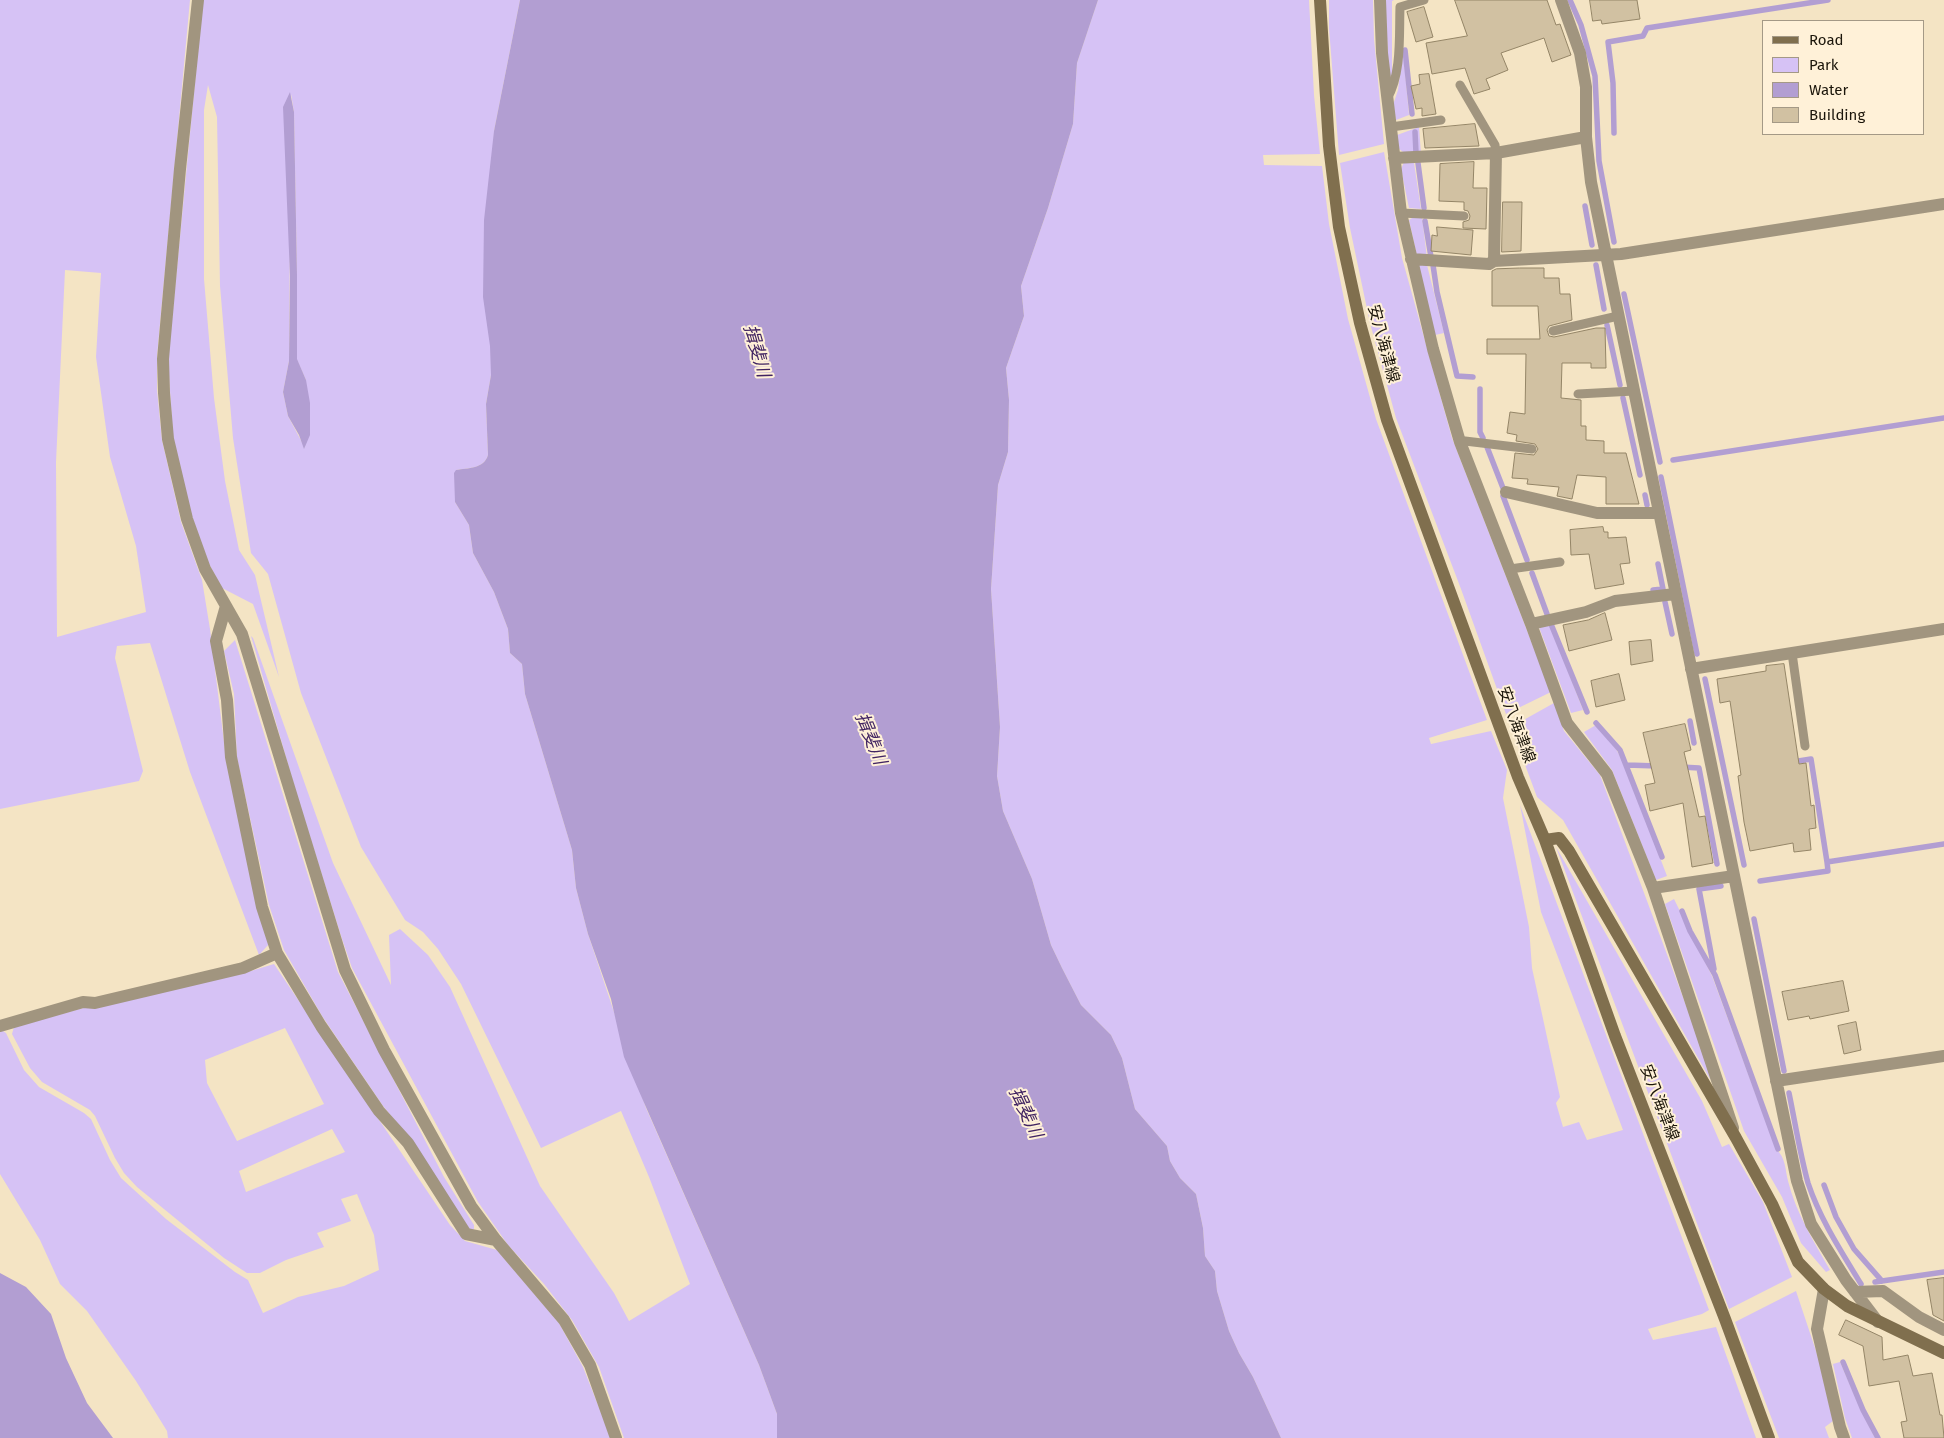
<!DOCTYPE html>
<html>
<head>
<meta charset="utf-8">
<style>
  body { margin:0 }
  #map { position:relative; width:1944px; height:1438px; overflow:hidden; background:#f4e4c4; font-family:"Fira Sans",sans-serif }
  canvas { display:block }
  .legend { position:absolute; left:1762px; top:20px; width:162px; height:115px; box-sizing:border-box; background:#fff1d8; border:1px solid #a49986; margin:0; padding:6px 9px; list-style:none; font-size:15px; color:#1b150a }
  .legend li { display:flex; align-items:center; gap:10px; height:25px }
  .legend b { width:25px; border:1px solid #a49986 }
</style>
</head>
<body>
<div id="map">
<canvas width="1944" height="1438"></canvas>
<ul class="legend">
<li><b style="height:6px;background:#806f4e"></b>Road</li>
<li><b style="height:14px;background:#d6c2f5"></b>Park</li>
<li><b style="height:14px;background:#b29ed2"></b>Water</li>
<li><b style="height:14px;background:#d1c1a2"></b>Building</li>
</ul>
</div>
<script>
const context = document.querySelector('canvas').getContext('2d');
context.lineJoin = 'round';
function fillPath(path, color) {
  context.fillStyle = color;
  context.fill(path, 'evenodd');
}
function stroke(path, color, width, dash) {
  context.strokeStyle = color;
  context.lineWidth = width;
  context.lineCap = dash ? 'butt' : 'round';
  context.setLineDash(dash || []);
  context.stroke(path);
}
function label(font, color, halo, rows, align = 'center') {
  context.font = font + ' "Fira Sans","Noto Sans JP",sans-serif';
  context.lineWidth = 4;
  context.setLineDash([]);
  context.textBaseline = 'middle';
  context.strokeStyle = halo;
  context.fillStyle = color;
  for (const [text, x, y, turn = 0] of rows) {
    context.save();
    context.translate(x, y);
    context.rotate((+turn || 0) * Math.PI / 180);
    context.textAlign = isNaN(turn) ? turn : align;
    if (halo) context.strokeText(text, 0, 0);
    context.fillText(text, 0, 0);
    context.restore();
  }
}
const green = new Path2D(`
  M0 0H190L157 356V390L162 440 181 522 202 580 210 629 225 750 269 944 259 955 190 772 150 643 117 646 115 658 143 771 139 781 0 809ZM65 270 101 273 96 357 110 457 136 546 146 612 57 637 56 462Z
  M203 0H520L494 131 491 375 486 404 488 455C484 469 468 468 456 470L455 502 469 525 473 553 494 592 508 629 510 653 522 664 525 694 572 850 576 888 588 934 646 1108 759 1365 777 1414V1438H624L599 1367 572 1320 544 1284 508 1245 478 1202 352 968 342 939 296 792 251 636 253 638 333 863 391 985 389 935 400 929 428 955 450 987 540 1186 614 1293 629 1321 690 1284 649 1177 621 1111 541 1148 461 984 438 949 423 932 405 920 361 847 301 693 268 574 251 553 233 438 220 286 217 117 208 85 204 110V279L214 398 225 481 239 550 255 575 279 677 253 604 222 588 209 564 191 514 173 437 168 360ZM291 94 294 112 297 275V360L306 380 305 448 288 416 283 392 289 361Z
  M1098 0H1309L1314 95 1320 154 1263 155 1264 165 1322 166 1329 224 1348 319 1376 419 1487 720 1429 738 1431 744 1491 731 1507 770 1503 798 1529 927 1532 968 1560 1097 1556 1103 1563 1127 1579 1122 1587 1140 1623 1130 1541 912 1520 805 1709 1310 1702 1314 1648 1329 1653 1340 1716 1327 1756 1438H1281L1253 1377 1239 1353 1229 1331 1217 1291 1215 1271 1205 1256 1203 1228 1196 1194 1180 1178 1170 1161 1167 1146 1135 1109 1122 1058 1111 1035 1081 1005 1062 968 1051 945 1032 879 1003 811 997 776 1000 727 991 589 998 485 1008 452 1009 400 1006 368 1024 316 1021 286 1048 208 1073 124 1077 63Z
  M1329 0H1373L1374 39 1384 144 1339 155 1329 28Z
  M1385 0H1394L1392 1V77L1389 76Z
  M1403 50 1409 115 1396 120 1393 105 1398 90Z
  M1419 127 1421 154 1403 152 1398 148 1397 135Z
  M1384 152 1402 258 1452 438 1551 692 1506 714 1461 589 1396 418 1370 323 1350 228 1340 163Z
  M1404 162 1414 163 1421 209 1409 208 1401 169Z
  M1422 217 1427 258 1417 256 1409 220 1412 218Z
  M1418 265H1427L1444 333 1435 335Z
  M1550 625 1583 710 1571 713 1539 627Z
  M235 640 338 972 444 1177 474 1225V1229L470 1230 410 1139 383 1106 322 1016 284 950 269 905 237 758 234 694 224 651Z
  M1554 703 1564 731 1600 775 1712 1075 1710 1079 1563 820 1537 797 1511 727Z
  M1596 725 1616 749 1625 766 1667 876 1656 880 1612 770 1584 732Z
  M1556 847 1702 1101 1722 1147 1729 1144 1763 1202 1792 1277 1729 1309Z
  M1674 899 1712 976 1776 1149C1786 1158 1785 1169 1788 1181 1796 1213 1814 1242 1830 1270L1826 1272 1801 1243 1782 1197 1744 1131 1665 904Z
  M274 964 450 1225 465 1241 497 1250 559 1323 583 1367 611 1438H168L167 1431 136 1381 87 1311 60 1284 40 1240 0 1174V1029L6 1033 24 1070 39 1087 84 1113 91 1119 110 1160 121 1178 166 1219 235 1272 248 1280 263 1313 298 1297 344 1286 379 1270 374 1235 357 1194 341 1199 351 1221 317 1233 324 1247 286 1260 260 1273H247L224 1258 137 1187 124 1173 115 1158 95 1116 90 1110 42 1082 30 1068 12 1034 14 1027 83 1008 241 974ZM285 1028 324 1104 237 1141 207 1083 205 1060ZM332 1129 345 1152 246 1192 239 1171Z
  M1796 1291 1818 1357 1833 1421 1825 1427 1829 1438H1779L1735 1322Z
  M1840 1362 1861 1410 1875 1438H1852L1845 1418 1833 1364Z`);
const water = new Path2D(`
  M520 0H1098L1077 63 1073 124 1048 208 1021 286 1024 316 1006 368 1009 400 1008 452 998 485 991 589 1000 727 997 776 1003 811 1032 879 1051 945 1062 968 1081 1005 1111 1035 1122 1058 1135 1109 1167 1146 1170 1161 1180 1178 1196 1194 1203 1228 1205 1256 1215 1271 1217 1291 1229 1331 1239 1353 1253 1377 1281 1438H777V1414L759 1365 624 1057 611 999 588 934 576 888 572 850 525 694 522 664 510 653 508 629 494 592 473 553 469 525 455 502 454 473 456 470C468 468 484 469 488 455L486 404 491 375 490 346 483 297 484 220 494 131Z
  M290 92 294 112 297 275V359L306 380 310 403V435L304 449 299 435 288 416 283 392 289 361 290 276 283 107Z
  M0 1273 26 1287 51 1314 66 1358 87 1403 113 1438H0Z`);
const stream = new Path2D(`
  M1570 0 1581 25 1595 76 1599 161 1614 242
  M1405 50 1412 114
  M1415 132 1416 153
  M1614 133 1613 83 1608 42 1643 36 1647 28 1828 0
  M1418 163 1424 208
  M1585 206 1592 245
  M1425 221 1431 257
  M1433 265 1437 292 1457 376 1473 377
  M1596 265 1604 309
  M1624 294 1660 462
  M1607 325 1620 385
  M1480 389V432L1483 438
  M1623 398 1640 475
  M1487 447 1503 488
  M1673 460 1944 418
  M1661 477 1697 654
  M1645 495 1647 505
  M1503 496 1527 560
  M1532 573 1547 614
  M1653 590 1663 589 1658 564
  M1665 602 1672 634
  M1551 624 1587 712
  M1705 679 1744 865
  M1690 721 1694 743
  M1596 723 1620 750 1662 857
  M1792 762 1811 759 1827 862
  M1627 765 1657 766
  M1681 767 1699 768 1717 864
  M1760 881 1828 871 1827 862 1944 844
  M1682 911 1690 931 1715 975 1778 1149
  M1754 919 1784 1071
  M1714 969 1699 889 1721 886
  M1789 1093C1795 1122 1800 1154 1808 1183 1820 1219 1841 1251 1861 1284
  M1824 1185 1836 1217 1854 1249 1882 1281
  M1875 1282 1944 1272
  M1843 1362 1863 1410 1878 1438`);
const building = new Path2D(`
  M1455 0H1547L1556 25 1560 24 1571 55 1552 62 1544 38 1501 53 1508 70 1486 79 1490 89 1474 94 1465 68 1432 74 1426 43 1467 36Z
  M1590 0H1637L1640 19 1602 24 1601 20 1593 21Z
  M1424 7 1433 37 1416 42 1407 12Z
  M1429 74 1436 114 1422 116V108L1416 109 1411 86 1420 84 1419 75Z
  M1475 124 1479 146 1425 148 1423 129Z
  M1474 162 1473 188H1487L1486 229 1463 228V222L1469 220 1470 216 1468 211 1464 210V202L1439 201 1440 164Z
  M1503 202H1522L1521 251 1502 252Z
  M1437 227 1473 230 1471 255 1431 251 1432 235 1437 236Z
  M1520 268H1544V278H1559L1560 294H1570L1572 320 1549 326 1547 330 1549 336 1554 337 1596 328H1605L1606 368H1591V363H1562L1561 398 1581 400V426H1586V440L1604 441V453H1626L1639 504H1606V477L1577 475 1572 499 1557 496 1559 487 1527 484 1528 479 1512 478 1515 453 1534 455 1538 449 1535 444 1516 441 1517 435 1507 433 1510 412 1525 414 1526 354H1487V339H1540L1538 306H1492V271L1496 269Z
  M1603 527 1604 532H1608V538L1626 537 1630 563 1620 564 1624 584 1595 589 1589 554 1571 555 1570 530Z
  M1605 613 1612 640 1569 651 1563 625 1588 620Z
  M1651 640 1653 661 1631 665 1629 642Z
  M1784 664 1799 764 1806 763 1811 806 1814 805 1816 828 1809 829 1811 850 1794 852 1793 843 1750 851 1744 822 1738 776 1741 775 1730 701 1720 703 1717 679 1766 671V666Z
  M1619 674 1625 700 1596 707 1591 681Z
  M1685 724 1691 750 1684 752 1699 817 1705 816 1713 863 1692 867 1683 803 1650 811 1645 785 1655 783 1643 733Z
  M1843 981 1849 1011 1810 1019 1809 1016 1788 1020 1782 992Z
  M1856 1022 1861 1050 1844 1054 1838 1026Z
  M1944 1278V1321L1933 1315 1927 1280Z
  M1846 1320 1882 1337 1883 1360 1908 1355 1913 1376 1932 1373 1940 1415H1942L1944 1438H1904L1901 1422 1907 1421 1899 1381 1869 1386 1863 1346 1839 1335Z`);
const lane = new Path2D(`
  M1460 85 1495 145 1496 153
  M1387 99C1402 73 1399 36 1400 7L1424 0
  M1391 127 1441 120
  M1401 213 1464 216
  M1553 331 1618 316
  M1578 394 1634 391
  M1460 442 1465 441 1532 449
  M1510 569 1560 562
  M1792 653 1805 746`);
const street = new Path2D(`
  M198 0 180 169 163 359 164 393 168 439 187 519 205 569 242 634 345 970 384 1050 471 1206 496 1240 564 1320 590 1365 616 1438
  M1380 0 1382 53 1401 213 1433 349 1460 442 1531 624 1567 723 1607 774 1653 888 1733 1128
  M1561 0 1580 53 1586 87V137L1591 182 1797 1181 1811 1224 1846 1280 1878 1322
  M1394 158 1496 153 1586 137
  M1411 259 1489 264 1494 261 1621 254 1944 204
  M1494 261 1496 153
  M1506 492 1597 513H1658
  M226 606 216 641 227 700 231 757 262 907 277 953 321 1026 379 1111 408 1143 466 1234 496 1240
  M1531 624 1586 612 1615 601 1675 594
  M1691 669 1944 629
  M1653 888 1734 876
  M0 1026 83 1002 95 1003 243 968 277 953
  M1776 1081 1944 1056
  M1824 1289 1817 1329 1840 1427 1844 1438
  M1855 1292 1883 1291 1919 1317 1944 1330`);
const secondary = new Path2D(`
  M1320 0 1329 146 1339 227 1360 323 1387 420 1518 777 1545 840 1615 1036 1725 1319 1769 1438
  M1545 840 1559 838 1569 851 1736 1138 1772 1204 1798 1262 1824 1289 1847 1306 1944 1353`);
const streetNames = [
  ["安八海津線",1383,344,75],
  ["安八海津線",1516,725,70],
  ["安八海津線",1659,1103,69]
];
const waterNames = [
  ["揖斐川",756,351,74],
  ["揖斐川",870,739,68],
  ["揖斐川",1025,1113,65]
];
fillPath(green, '#d6c2f5');
fillPath(water, '#b29ed2');
stroke(stream, '#b29ed2', 5.5);
fillPath(building, '#d1c1a2');
stroke(building, '#948567', 1);
stroke(lane, '#a1957f', 9);
stroke(street, '#a1957f', 12);
stroke(secondary, '#806f4e', 12);
label('16px', '#1b150a', '#fff1d8', streetNames);
label('italic 18px', '#412462', '#fff1d8', waterNames);
</script>
</body>
</html>
